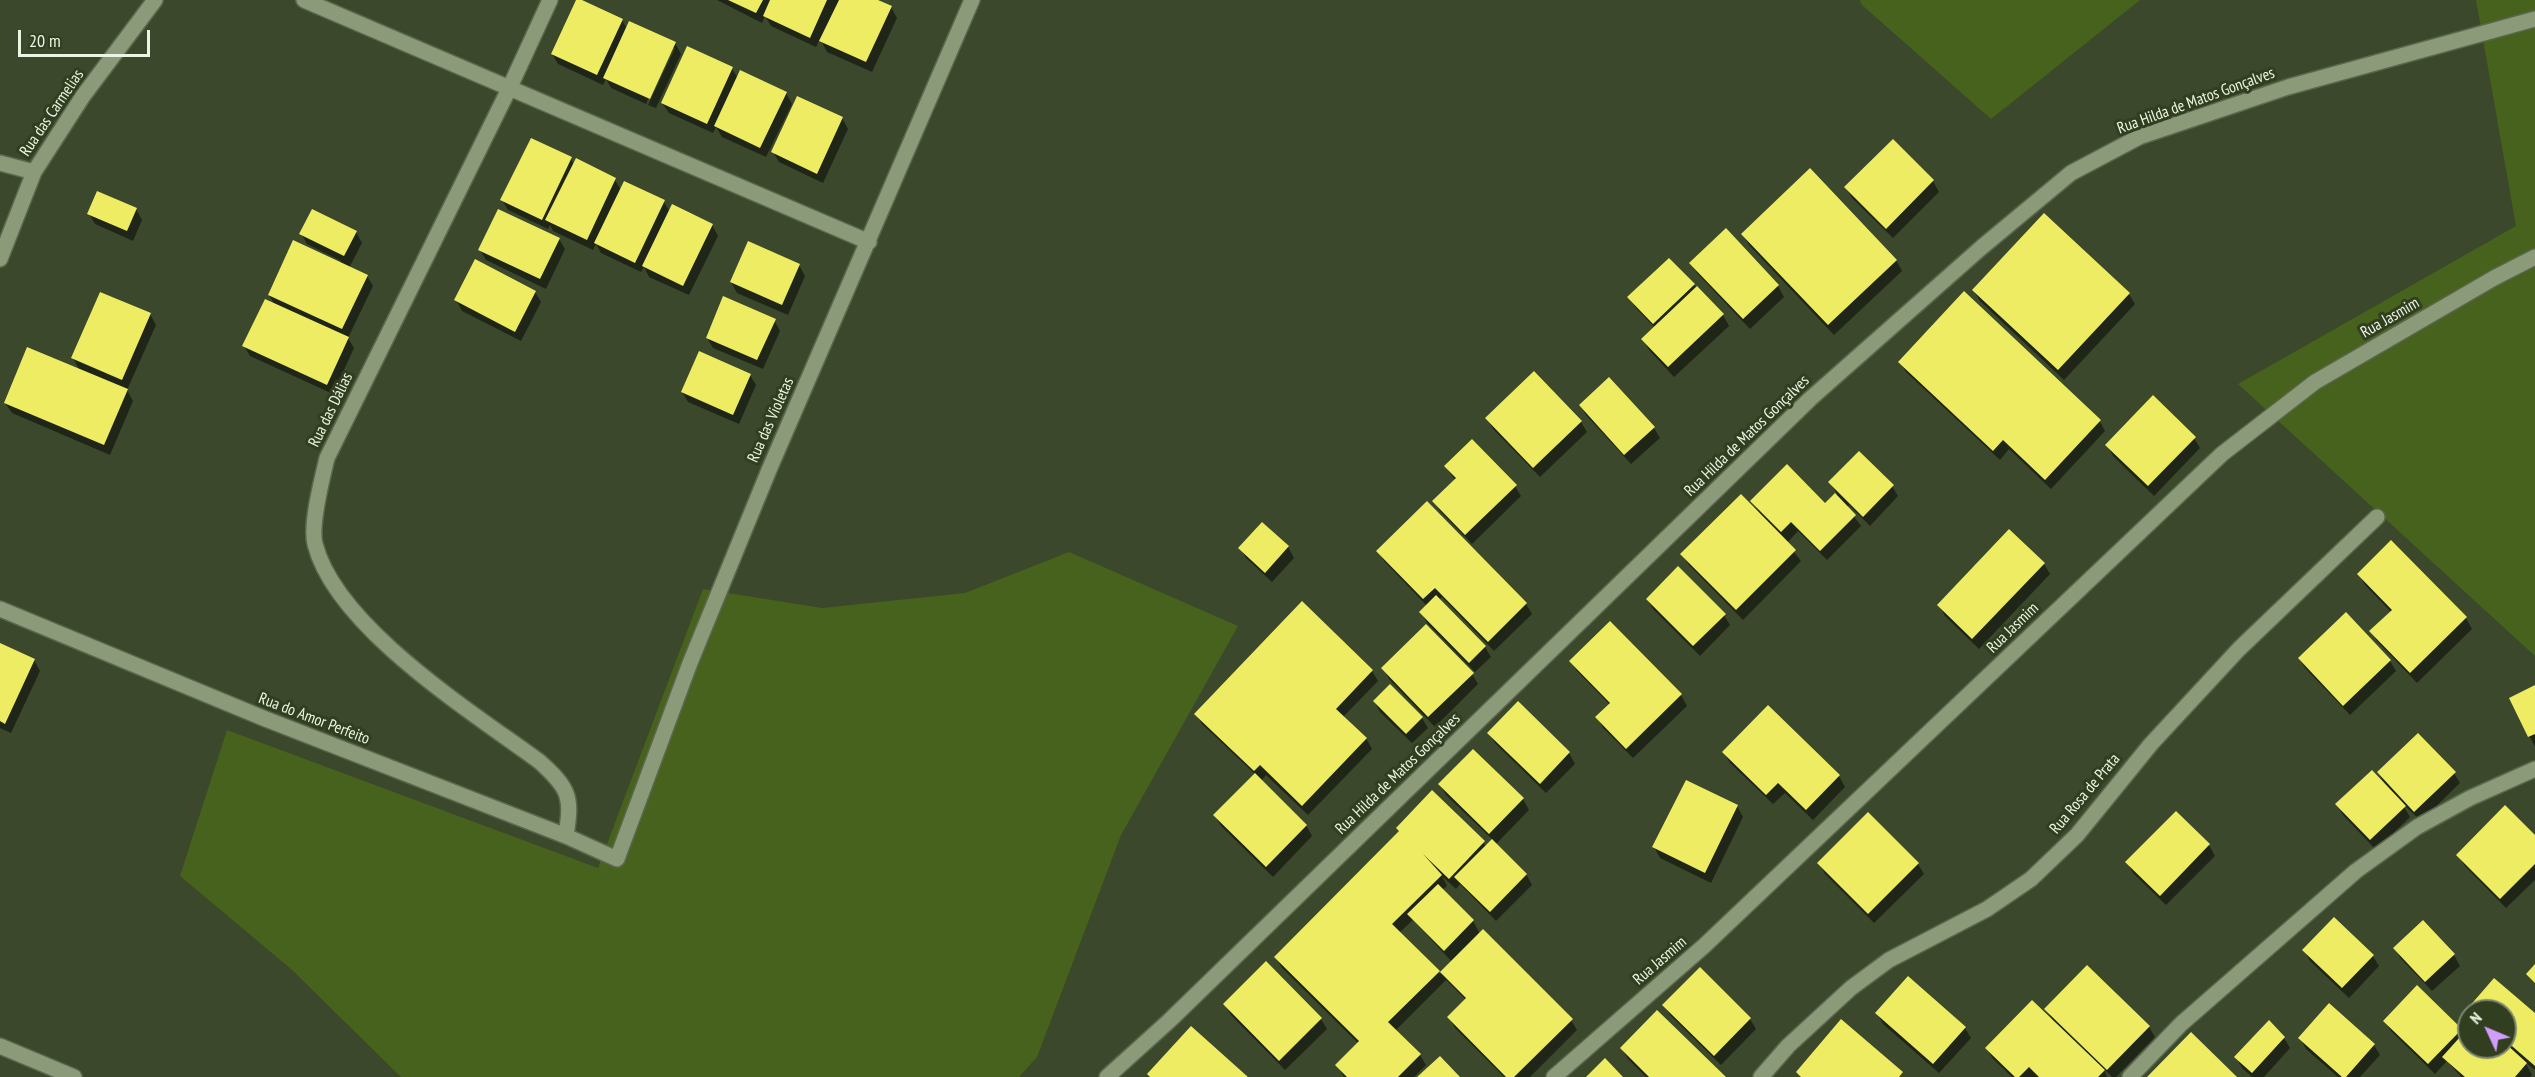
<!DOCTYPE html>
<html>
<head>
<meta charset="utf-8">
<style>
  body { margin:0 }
  #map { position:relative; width:2535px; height:1077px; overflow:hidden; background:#3b482b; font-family:"PT Sans Narrow",sans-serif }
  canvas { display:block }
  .north { position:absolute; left:2457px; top:999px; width:60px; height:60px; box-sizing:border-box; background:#313e20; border:2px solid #7c876e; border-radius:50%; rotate:314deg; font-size:16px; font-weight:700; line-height:24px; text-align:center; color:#ecf5e3 }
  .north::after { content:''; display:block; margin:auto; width:21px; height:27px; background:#d19dfe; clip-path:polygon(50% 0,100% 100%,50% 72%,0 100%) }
  .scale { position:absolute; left:18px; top:30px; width:132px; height:27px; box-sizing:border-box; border:3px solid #ecf5e3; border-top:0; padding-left:8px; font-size:18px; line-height:21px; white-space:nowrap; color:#ecf5e3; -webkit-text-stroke:4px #313e20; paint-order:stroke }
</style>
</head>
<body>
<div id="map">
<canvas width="2535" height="1077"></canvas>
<div class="north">N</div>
<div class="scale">20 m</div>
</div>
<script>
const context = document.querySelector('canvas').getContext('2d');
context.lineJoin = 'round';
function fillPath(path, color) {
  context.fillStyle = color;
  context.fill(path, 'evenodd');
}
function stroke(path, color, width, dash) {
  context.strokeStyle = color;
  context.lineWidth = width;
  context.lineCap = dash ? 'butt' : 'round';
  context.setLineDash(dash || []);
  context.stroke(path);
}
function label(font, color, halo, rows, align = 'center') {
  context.font = font + ' "PT Sans Narrow",sans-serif';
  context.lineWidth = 6;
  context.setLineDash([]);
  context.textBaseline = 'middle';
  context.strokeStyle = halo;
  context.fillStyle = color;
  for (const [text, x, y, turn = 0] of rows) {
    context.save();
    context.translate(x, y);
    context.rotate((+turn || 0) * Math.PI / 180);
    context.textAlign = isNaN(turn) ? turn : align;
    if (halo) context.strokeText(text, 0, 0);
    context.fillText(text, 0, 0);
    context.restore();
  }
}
const green = new Path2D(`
  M1860 0H2140L1991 119 1862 5Z
  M2476 0H2535V656L2238 384 2516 226Z
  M1069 552 1238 626 1121 835 1037 1057 1019 1077H401L291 969 180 876 227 730 598 868 703 589 822 608 965 593Z`);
const shadow = new Path2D(`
  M577 0 622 20 627 29 675 43 681 54 656 108 648 105 675 48H671L646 104 611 88 606 79 603 85 558 64 552 54Z
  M717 0H875L891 7 897 18 872 72 827 52 820 39 816 47 771 26 765 16 762 23Z
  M688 48 732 69 738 78 786 93 792 104 766 157 722 137 716 127 713 133 669 113 662 103Z
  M798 98 842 118 848 129 823 183 779 162 773 152Z
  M1893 141 1933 181 1939 192 1893 238 1852 198 1846 188Z
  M571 159 574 165 615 180 621 190 664 202 670 212 712 225 718 236 689 295 649 277 644 267 641 272 601 253 596 244 593 250 553 231 550 225 548 229 508 210 502 200Z
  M136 209 142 220 133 241 95 224 89 214Z
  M1726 230 1778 286 1784 297 1750 329 1697 273 1691 263Z
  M356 232 362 243 349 268 367 276 373 286 348 338 354 348 333 394 250 356 244 346 275 305 269 295 340 263 341 261 307 244 301 233Z
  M1743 235 1896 260 1902 271 1834 335 1749 245Z
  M559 239 565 249 546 289 486 260 480 250Z
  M799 265 805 276 788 315 737 293 731 282Z
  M1694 285 1723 315 1729 326 1674 377 1649 350 1643 339 1655 328 1635 307 1629 297Z
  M1974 291 2129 294 2135 304 2064 380 1980 301Z
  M535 292 541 302 521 341 462 311 456 300Z
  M150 314 156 325 127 390 133 401 110 455 12 413 5 403 80 371 73 358Z
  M774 320 780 331 763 369 713 348 707 338Z
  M1900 362 2099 420 2105 431 2051 489 2009 449 2000 460 1906 372Z
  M750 375 756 385 739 424 688 402 682 392Z
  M1580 405 1654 428 1660 438 1631 464 1586 415Z
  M1487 419 1581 422 1587 432 1540 477 1493 429Z
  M2194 438 2200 448 2154 496 2113 456 2107 445Z
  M1445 466 1515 486 1521 496 1472 544 1440 511 1434 501 1455 480Z
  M1830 482 1892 486 1898 496 1870 526 1849 505 1847 507 1861 526 1827 560 1798 531 1787 543 1801 561 1743 620 1688 564 1682 554 1760 514 1752 501 1825 505 1837 494Z
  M2391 542 2466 618 2472 629 2417 683 2377 641 2371 631 2391 612 2365 585 2359 574Z
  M1288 547 1294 558 1272 582 1246 558 1240 548Z
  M1378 551 1526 604 1532 614 1494 651 1442 597 1439 600 1485 647 1491 657 1475 672 1427 623 1421 612 1427 606 1384 561Z
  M2044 564 2050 574 1979 649 1945 616 1939 605Z
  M1647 599 1724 615 1730 625 1700 656 1653 609Z
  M1610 623 1681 695 1687 706 1633 758 1603 728 1597 717 1610 705 1577 671 1571 661Z
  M0 645 34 660 40 671 11 733 0 728Z
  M2299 658 2390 661 2396 671 2350 715 2305 668Z
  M1383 668 1472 674 1478 684 1435 727 1389 679Z
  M1372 671 1378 681 1343 717 1366 738 1372 749 1308 815 1266 775 1261 781 1306 825 1312 836 1273 877 1221 826 1215 816 1256 775 1202 724 1196 714Z
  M2535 686V747L2511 699Z
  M1374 701 1422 718 1428 728 1412 743 1380 712Z
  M1518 703 1569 753 1575 764 1546 793 1495 743 1489 733Z
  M1768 707 1839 776 1845 787 1813 820 1785 793 1773 804 1730 763 1724 753Z
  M2378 772 2454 773 2460 783 2421 821 2402 803 2410 817 2376 850 2343 815 2337 805 2385 784Z
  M1440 785 1523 799 1529 810 1496 844 1526 874 1532 885 1496 921 1460 884 1456 889 1442 876 1447 886 1442 890 1473 921 1480 934 1571 1020 1577 1030 1530 1077H1504L1455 1028 1449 1017 1466 1000 1446 980 1395 1031 1420 1055 1426 1065 1414 1077H1344L1337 1065 1359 1044 1282 968 1276 958 1400 832 1432 792 1486 846 1493 840 1446 795ZM1413 920 1452 962 1440 974 1399 933Z
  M1737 806 1743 817 1711 883 1660 858 1654 847Z
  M2176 813 2209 845 2215 856 2166 905 2133 873 2127 862Z
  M2535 837V880L2506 908 2464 865 2458 855Z
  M1819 863 1918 864 1924 874 1874 923 1825 874Z
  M2334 919 2373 956 2379 966 2349 998 2310 961 2304 950Z
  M2423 922 2454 955 2460 966 2432 991 2401 959 2395 948Z
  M2494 980 2535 1015V1070L2525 1062 2532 1075 2530 1077H2461L2447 1061 2435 1074 2391 1031 2385 1021 2460 1030 2463 1036 2469 1029V1047H2489L2497 1055 2505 1047V1011H2471Z
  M1225 1004 1321 1019 1327 1029 1285 1070 1231 1015Z
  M1664 1005 1750 1019 1756 1029 1721 1065 1670 1015Z
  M2046 1009 2149 1027 2155 1037 2116 1077H2112L2104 1069 2107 1077H2012L1993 1059 1987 1049 2053 1021Z
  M1877 1013 1965 1028 1971 1038 1939 1073 1883 1024Z
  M2284 1038 2290 1048 2264 1077H2252L2242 1068 2236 1057Z
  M2300 1038 2374 1045 2380 1055 2360 1077H2338L2306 1049Z
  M1622 1049 1724 1077H1646L1628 1059Z`);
const building = new Path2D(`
  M576 0H582L623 19 597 75 551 54Z
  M728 0H763L756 13Z
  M770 0H827L810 38 763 16Z
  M839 0H878L892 6 866 62 819 41Z
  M629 21 676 42 650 99 603 78Z
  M687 46 733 67 707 124 661 103Z
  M740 70 787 92 760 148 714 126Z
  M797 96 843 117 817 174 771 152Z
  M531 138 572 157 542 220 500 200Z
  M1893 139 1934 180 1886 229 1844 187Z
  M576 158 616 178 587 240 545 220Z
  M1810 168 1897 260 1828 325 1741 234Z
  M624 181 665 200 635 263 594 243Z
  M97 191 137 208 127 231 87 214Z
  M672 204 713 224 683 286 642 266Z
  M312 209 357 231 344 256 299 234Z
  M498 209 560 238 540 279 478 250Z
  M2044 213 2130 293 2058 370 1972 290Z
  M1726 228 1779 285 1743 319 1689 263Z
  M293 240 368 275 342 329 268 295Z
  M748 241 800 264 782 305 730 282Z
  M1669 258 1695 284 1653 324 1627 297Z
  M475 259 536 291 515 332 454 300Z
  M1697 286 1724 314 1668 367 1641 339Z
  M1964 291 2101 420 2045 480 2003 440 1993 451 1898 362Z
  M100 292 151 313 122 380 71 358Z
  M723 296 776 319 757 360 706 338Z
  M265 299 349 337 327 385 242 346Z
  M27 347 128 389 104 445 4 403Z
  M699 351 751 374 733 415 681 392Z
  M1534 371 1582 421 1533 468 1485 418Z
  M1609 377 1655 427 1624 455 1579 405Z
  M2153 395 2196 437 2148 486 2105 445Z
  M1472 439 1517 485 1465 535 1432 501 1456 478 1444 466Z
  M1859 451 1894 485 1863 517 1828 482Z
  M1787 464 1825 503 1835 493 1856 515 1820 551 1791 522 1781 532 1750 501Z
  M1741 494 1796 550 1736 610 1680 554Z
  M1427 501 1527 603 1488 642 1435 588 1423 599 1376 551Z
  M1262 522 1289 546 1265 573 1238 548Z
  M2009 529 2045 563 1972 639 1937 605Z
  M2391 540 2467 617 2410 673 2369 631 2392 610 2357 574Z
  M1678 566 1726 614 1693 646 1646 599Z
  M1436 595 1486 646 1469 663 1419 612Z
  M1302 601 1373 670 1336 709 1367 738 1302 806 1260 765 1254 771 1194 714Z
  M2346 612 2391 660 2343 706 2298 658Z
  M1610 621 1682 694 1626 749 1595 717 1610 703 1569 661Z
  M1426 624 1474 673 1428 717 1381 668Z
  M0 643 35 659 5 724 0 721Z
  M1390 684 1423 717 1406 734 1373 701Z
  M2535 685V734L2528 737 2509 698Z
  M1518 701 1570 752 1540 784 1487 733Z
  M1768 705 1840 775 1806 810 1778 783 1766 795 1722 752Z
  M2418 733 2456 772 2414 812 2377 772Z
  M1473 749 1524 798 1489 834 1438 784Z
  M2372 770 2406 806 2370 840 2335 804Z
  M1255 773 1307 825 1266 867 1213 815Z
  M1686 780 1738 805 1705 873 1652 847Z
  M1432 790 1485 841 1449 879 1423 854 1442 875 1392 924 1440 971 1388 1022 1421 1054 1398 1077H1347L1335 1065 1359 1041 1274 957 1399 831 1396 828Z
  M2505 805 2535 835V864L2500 899 2456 855Z
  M2176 811 2210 844 2160 896 2125 862Z
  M1868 812 1919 863 1868 914 1817 863Z
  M1492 839 1527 874 1490 912 1454 877Z
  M1438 884 1474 920 1444 951 1407 914Z
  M2334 917 2374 955 2342 988 2302 950Z
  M2423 920 2455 954 2425 982 2393 948Z
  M1483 929 1573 1019 1514 1077H1506L1447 1017 1466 998 1440 972Z
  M1266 961 1322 1018 1279 1061 1223 1004Z
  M2535 964V983L2526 974Z
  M2087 965 2150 1026 2107 1070 2044 1009Z
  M1700 967 1751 1018 1714 1056 1662 1005Z
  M1908 976 1966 1027 1933 1064 1875 1013Z
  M2494 978 2535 1013V1066L2505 1040V1011H2471L2468 1008Z
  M2417 985 2462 1029 2428 1064 2383 1021Z
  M2032 1000 2105 1070 2098 1077H2039L2029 1067 2019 1077H2015L1985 1048Z
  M2329 1003 2375 1044 2346 1077H2342L2298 1038Z
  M1657 1010 1726 1077H1649L1620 1048Z
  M1841 1019 1903 1072 1899 1077H1801L1796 1072Z
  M2269 1020 2285 1037 2252 1073 2234 1057Z
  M1191 1026 1248 1077H1150L1147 1074Z
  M2469 1027V1047H2491L2497 1052 2502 1047H2505V1043L2527 1063 2515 1077H2465L2442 1057Z
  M2191 1032 2235 1075 2237 1077H2147Z
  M1440 1056 1460 1077H1417Z
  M1605 1058 1623 1077H1586Z`);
const minor = new Path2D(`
  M304 0 869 242
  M550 0 509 89 327 458C322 479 310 525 315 544 336 627 472 712 540 762 570 789 572 797 566 836
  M0 163 34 172
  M0 259 34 172 83 96 155 0
  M0 609 263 718 566 836 617 859 690 663 769 470 972 0
  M0 1046 74 1077
  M1107 1077 1169 1021 1810 399 1982 247 2071 173 2139 137 2288 87 2535 19
  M1554 1077 1704 946 2222 454 2315 382 2494 278 2535 257
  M1761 1077 1788 1046 1851 988 1889 960 1987 909 2031 879 2077 835 2151 744 2239 649 2377 517
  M2130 1077 2181 1024 2356 871 2417 827 2470 798 2535 769`);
const streetNames = [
  ["Rua Hilda de Matos Gonçalves",2196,101,-20],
  ["Rua das Carmelias",52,113,-56],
  ["Rua Jasmim",2390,318,-30],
  ["Rua das Dálias",331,410,-64],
  ["Rua das Violetas",771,420,-66],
  ["Rua Hilda de Matos Gonçalves",1747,436,-44],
  ["Rua Jasmim",2013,628,-44],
  ["Rua do Amor Perfeito",314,719,21],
  ["Rua Hilda de Matos Gonçalves",1398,774,-44],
  ["Rua Rosa de Prata",2085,794,-50],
  ["Rua Jasmim",1660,961,-41]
];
fillPath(green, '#47621c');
fillPath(shadow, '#0007');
fillPath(building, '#eeec63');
stroke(minor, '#5b664c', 18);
stroke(minor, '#8b9a79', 15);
label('16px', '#ecf5e3', '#313e20', streetNames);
</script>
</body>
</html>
